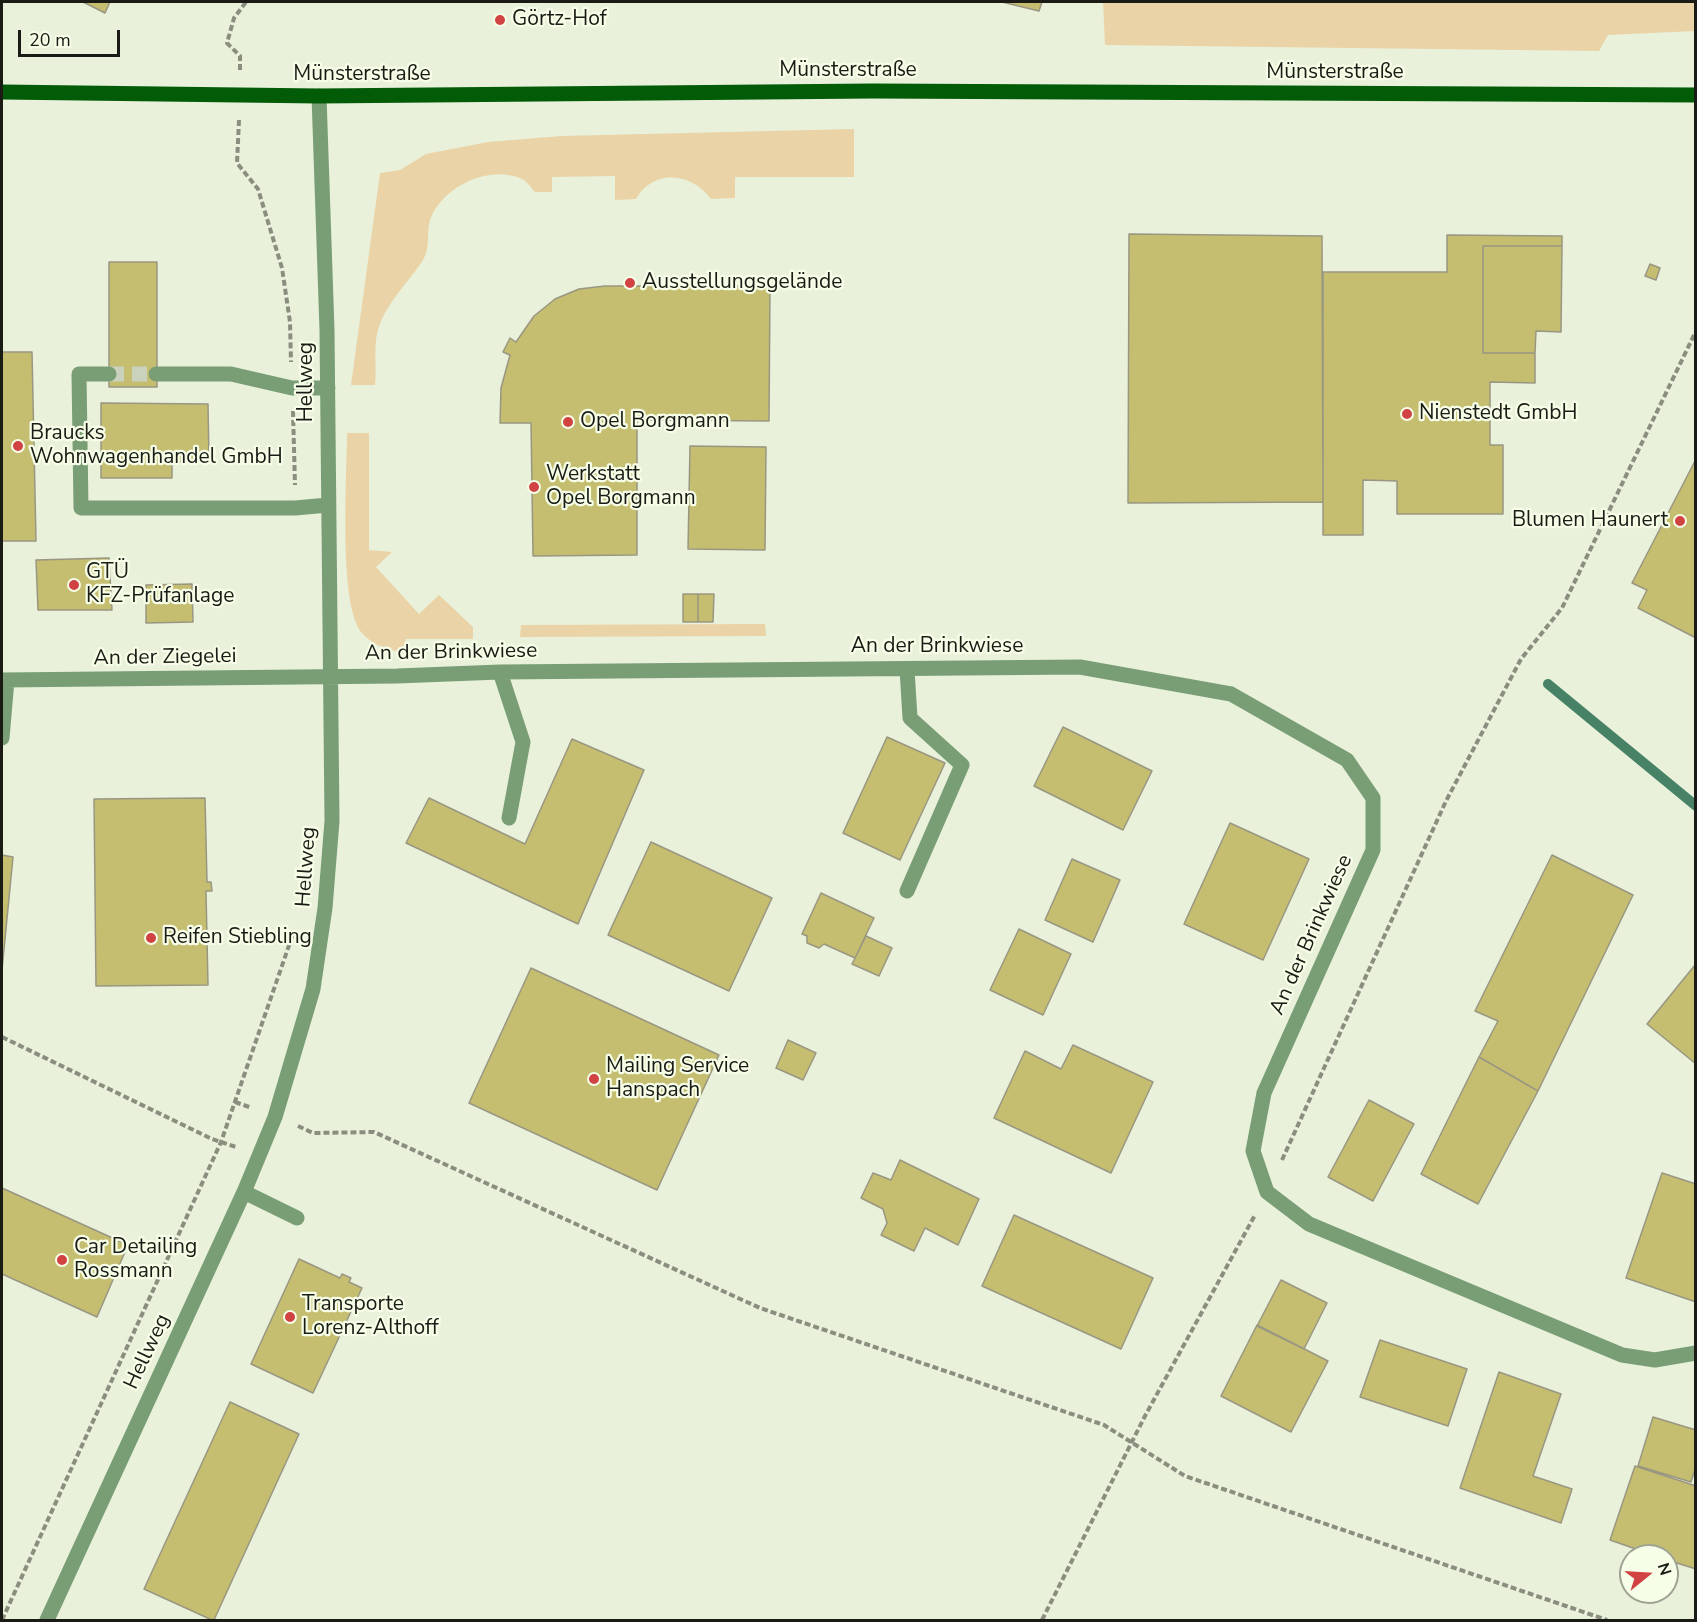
<!DOCTYPE html>
<html>
<head>
<meta charset="utf-8">
<style>
  body { margin:0 }
  #map { position:relative; width:1697px; height:1622px; overflow:hidden; background:#e9f1db; font-family:"Nunito Sans",sans-serif }
  canvas { display:block }
  .frame { position:absolute; inset:0; border:3px solid #191b14; pointer-events:none }
  .north { position:absolute; left:1619px; top:1544px; width:60px; height:60px; box-sizing:border-box; background:#f6fee8; border:2px solid #9ea393; border-radius:50%; rotate:72deg; font-size:16px; font-weight:700; line-height:24px; text-align:center; color:#191b14 }
  .north::after { content:''; display:block; margin:auto; width:21px; height:27px; background:#d14243; clip-path:polygon(50% 0,100% 100%,50% 72%,0 100%) }
  .scale { position:absolute; left:18px; top:30px; width:102px; height:27px; box-sizing:border-box; border:3px solid #191b14; border-top:0; padding-left:8px; font-size:18px; line-height:21px; white-space:nowrap; color:#191b14; -webkit-text-stroke:4px #f6fee8; paint-order:stroke }
</style>
</head>
<body>
<div id="map">
<canvas width="1697" height="1622"></canvas>
<div class="frame"></div>
<div class="north">N</div>
<div class="scale">20 m</div>
</div>
<script>
const context = document.querySelector('canvas').getContext('2d');
context.lineJoin = 'round';
function fillPath(path, color) {
  context.fillStyle = color;
  context.fill(path, 'evenodd');
}
function stroke(path, color, width, dash) {
  context.strokeStyle = color;
  context.lineWidth = width;
  context.lineCap = dash ? 'butt' : 'round';
  context.setLineDash(dash || []);
  context.stroke(path);
}
function label(font, color, halo, rows, align = 'center') {
  context.font = font + ' "Nunito Sans",sans-serif';
  context.lineWidth = 4.5;
  context.setLineDash([]);
  context.textBaseline = 'middle';
  context.strokeStyle = halo;
  context.fillStyle = color;
  for (const [text, x, y, turn = 0] of rows) {
    context.save();
    context.translate(x, y);
    context.rotate((+turn || 0) * Math.PI / 180);
    context.textAlign = isNaN(turn) ? turn : align;
    if (halo) context.strokeText(text, 0, 0);
    context.fillText(text, 0, 0);
    context.restore();
  }
}
const green = new Path2D(`
  M1103 2H1695V31L1608 35 1599 51 1105 45Z
  M854 129V177H735V198L711 199C691 172 653 169 636 199L615 200V176L552 177V192H535C531 188 527 181 522 179 489 164 442 187 430 220 426 234 431 247 423 260 409 282 385 304 378 330 373 346 377 368 375 385H351L380 173 400 170 426 154 488 142 561 136Z
  M347 433H369V550L392 552 376 567 419 614 439 595 473 627V639H406L403 653C388 649 373 646 362 633 338 606 347 473 347 433Z
  M765 624 766 636 520 637 521 625Z`);
const stream = new Path2D(`
  M1548 684 1696 806`);
const building = new Path2D(`
  M83 2H110L105 13Z
  M1002 2H1042L1039 11Z
  M1129 234 1322 236 1323 502 1128 503Z
  M1447 235 1562 236V246H1483V353H1535V383L1490 382V445H1503V514H1397V481L1363 480V535H1323V272H1447Z
  M1483 246H1562L1561 332 1536 331 1535 353H1483Z
  M109 262H157V387H109Z
  M1650 264 1660 268 1656 280 1645 276Z
  M605 286H770L769 421 637 420V555L533 556 531 423H500L501 388 510 355 503 352 510 338 516 342 534 316 555 299 579 289Z
  M2 352H32L36 541H2Z
  M101 403 208 404 209 462H172V478H101Z
  M690 446 766 447 765 550 688 549Z
  M1696 459V638L1638 608 1647 590 1632 583Z
  M109 558 112 610H38L36 560Z
  M192 584 193 622 146 623V585Z
  M683 594H698V622H683Z
  M698 594H714L713 622H698Z
  M1063 727 1152 771 1123 830 1034 786Z
  M887 737 945 763 900 860 843 833Z
  M572 739 644 770 578 924 406 843 429 798 525 844Z
  M205 798 207 882H211L212 891H206L208 985 96 986 94 799Z
  M1230 823 1309 859 1263 960 1184 924Z
  M651 842 772 898 729 991 608 935Z
  M2 855 13 857 2 970Z
  M1552 855 1633 895 1538 1091 1479 1057 1498 1021 1475 1011Z
  M1072 859 1120 880 1093 942 1045 920Z
  M821 893 874 918 855 958 824 944 819 948 807 943V936L802 934Z
  M1019 929 1071 954 1043 1015 990 990Z
  M866 936 892 948 879 976 852 964Z
  M1695 965 1696 966V1064L1647 1024Z
  M531 968 719 1055 657 1190 469 1103Z
  M788 1040 816 1053 803 1080 776 1068Z
  M1073 1045 1153 1082 1111 1173 994 1118 1025 1051 1061 1069Z
  M1479 1057 1538 1091 1478 1204 1421 1174Z
  M1369 1100 1414 1124 1373 1201 1328 1177Z
  M900 1160 979 1199 958 1245 925 1228 914 1251 881 1235 887 1223 883 1209 861 1198 873 1173 891 1180Z
  M1662 1173 1696 1184V1302L1626 1278Z
  M2 1188 128 1245 97 1317 2 1274Z
  M1014 1215 1153 1278 1121 1349 982 1286Z
  M299 1259 340 1278 342 1274 351 1278 349 1282 362 1288 313 1393 251 1364Z
  M1281 1280 1327 1303 1304 1349 1257 1326Z
  M1257 1325 1328 1361 1291 1432 1221 1396Z
  M1380 1340 1467 1369 1448 1426 1360 1397Z
  M1499 1372 1561 1394 1533 1476 1572 1489 1561 1523 1460 1488Z
  M230 1402 299 1434 214 1620H212L144 1589Z
  M1653 1417 1696 1430V1466L1691 1482 1638 1466Z
  M1635 1466 1696 1486V1569L1667 1560V1556H1656L1610 1540Z`);
const minorTunnel = new Path2D(`
  M109 374H156`);
const path = new Path2D(`
  M240 70V56L227 43 234 18 246 2
  M239 120 237 163 258 189 282 268 290 322 291 362
  M293 411 295 485
  M2 1037 212 1139 236 1147
  M235 1102 252 1108
  M298 1126 313 1133 374 1132 760 1308 1104 1425 1185 1476 1607 1620
  M1282 1160 1446 801 1521 659 1562 608 1696 331
  M2 1620 221 1142 294 931
  M1042 1620 1145 1416 1255 1215`);
const minor = new Path2D(`
  M109 374H79L81 508H295L328 505
  M156 374H231L292 388H328
  M907 669 910 718 962 765 907 891
  M500 672 523 742 509 818
  M2 680 397 676 500 672 1080 667 1231 694 1347 760 1373 798V850L1264 1093 1253 1151 1267 1192 1309 1224 1622 1355 1655 1360 1696 1353
  M2 738 7 680
  M244 1192 297 1218
  M47 1620 244 1192 275 1117 313 989 325 908 332 821 327 330 319 96`);
const major = new Path2D(`
  M2 92 319 96 873 91 1696 95`);
const markers = [
  [500,20,6,"#d14243"],
  [630,283,6,"#d14243"],
  [1407,414,6,"#d14243"],
  [568,422,6,"#d14243"],
  [18,446,6,"#d14243"],
  [534,487,6,"#d14243"],
  [1680,521,6,"#d14243"],
  [74,585,6,"#d14243"],
  [151,938,6,"#d14243"],
  [594,1079,6,"#d14243"],
  [62,1260,6,"#d14243"],
  [290,1317,6,"#d14243"]
];
const poiNames = [
  ["Görtz-Hof",512,20],
  ["Ausstellungsgelände",642,283],
  ["Nienstedt GmbH",1419,414],
  ["Opel Borgmann",580,422],
  ["Braucks",30,434],
  ["Wohnwagenhandel GmbH",30,458],
  ["Werkstatt",546,475],
  ["Opel Borgmann",546,499],
  ["Blumen Haunert",1668,521,"right"],
  ["GTÜ",86,573],
  ["KFZ-Prüfanlage",86,597],
  ["Reifen Stiebling",163,938],
  ["Mailing Service",606,1067],
  ["Hanspach",606,1091],
  ["Car Detailing",74,1248],
  ["Rossmann",74,1272],
  ["Transporte",302,1305],
  ["Lorenz-Althoff",302,1329]
];
const streetNames = [
  ["Münsterstraße",848,71],
  ["Münsterstraße",1335,73],
  ["Münsterstraße",362,75],
  ["Hellweg",307,382,-90],
  ["An der Brinkwiese",937,647],
  ["An der Brinkwiese",451,653,-1],
  ["An der Ziegelei",165,658,-1],
  ["Hellweg",307,867,-86],
  ["An der Brinkwiese",1312,935,-66],
  ["Hellweg",148,1352,-65]
];
fillPath(green, '#ead3a7');
stroke(stream, '#478266', 10);
fillPath(building, '#c5bd70');
stroke(building, '#999782', 1.5);
stroke(minorTunnel, '#cad1bd', 15, [15, 8]);
stroke(path, '#898e7f', 4, [6, 3]);
stroke(minor, '#799e76', 15);
stroke(major, '#015b07', 15);
for (const [x, y, r, color] of markers) {
  const dot = new Path2D();
  dot.arc(x, y, r, 0, 2 * Math.PI);
  context.fillStyle = color;
  context.fill(dot);
  stroke(dot, '#f6fee8', 2);
}
label('21px', '#191b14', '#f6fee8', poiNames, 'left');
label('21px', '#191b14', '#f6fee8', streetNames);
</script>
</body>
</html>
